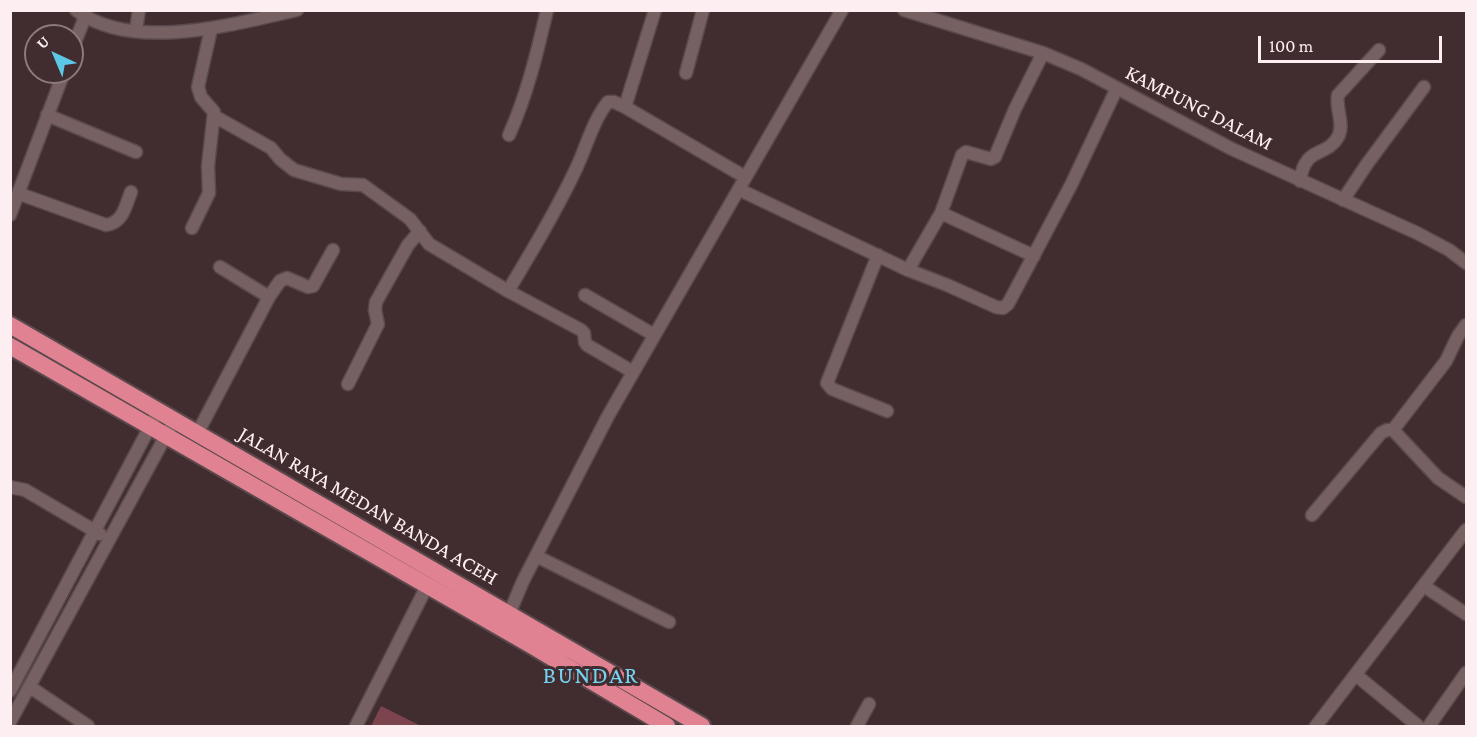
<!DOCTYPE html>
<html>
<head>
<meta charset="utf-8">
<style>
  body { margin:0 }
  #map { position:relative; width:1477px; height:737px; overflow:hidden; background:#412d2f; font-family:"Crimson Pro",serif }
  canvas { display:block }
  .frame { position:absolute; inset:0; border:12px solid #fdeff1; pointer-events:none }
  .north { position:absolute; left:24px; top:24px; width:60px; height:60px; box-sizing:border-box; background:#412d2f; border:2px solid #8c7b7d; border-radius:50%; rotate:316deg; font-size:16px; font-weight:700; line-height:24px; text-align:center; color:#fdeff1 }
  .north::after { content:''; display:block; margin:auto; width:21px; height:27px; background:#5cc7e7; clip-path:polygon(50% 0,100% 100%,50% 72%,0 100%) }
  .scale { position:absolute; left:1258px; top:36px; width:184px; height:27px; box-sizing:border-box; border:3px solid #fdeff1; border-top:0; padding-left:8px; font-size:18px; line-height:21px; white-space:nowrap; color:#fdeff1; -webkit-text-stroke:4px #412d2f; paint-order:stroke }
</style>
</head>
<body>
<div id="map">
<canvas width="1477" height="737"></canvas>
<div class="frame"></div>
<div class="north">U</div>
<div class="scale">100 m</div>
</div>
<script>
const context = document.querySelector('canvas').getContext('2d');
context.lineJoin = 'round';
function fillPath(path, color) {
  context.fillStyle = color;
  context.fill(path, 'evenodd');
}
function stroke(path, color, width, dash) {
  context.strokeStyle = color;
  context.lineWidth = width;
  context.lineCap = dash ? 'butt' : 'round';
  context.setLineDash(dash || []);
  context.stroke(path);
}
function label(font, color, halo, rows, align = 'center') {
  context.font = font + ' "Crimson Pro",serif';
  context.lineWidth = 6;
  context.setLineDash([]);
  context.textBaseline = 'middle';
  context.strokeStyle = halo;
  context.fillStyle = color;
  for (const [text, x, y, turn = 0] of rows) {
    context.save();
    context.translate(x, y);
    context.rotate((+turn || 0) * Math.PI / 180);
    context.textAlign = isNaN(turn) ? turn : align;
    if (halo) context.strokeText(text, 0, 0);
    context.fillText(text, 0, 0);
    context.restore();
  }
}
const green = new Path2D(`
  M381 706 421 726H371Z`);
const minor = new Path2D(`
  M76 10C132 53 234 24 297 10
  M904 10 1043 53 1081 69 1232 149 1417 233 1449 250 1466 263
  M136 30 139 10
  M72 50 85 17
  M686 73 703 10
  M625 107 655 10
  M47 115 136 152
  M214 116 271 148 280 159 294 170 341 184 363 185 410 219 429 244 508 291C532 251 556 211 576 169 586 148 593 120 608 102H614L625 107 745 177
  M509 135C527 95 537 53 547 10
  M1300 181C1305 145 1326 158 1338 137 1345 124 1335 108 1338 95L1379 50
  M740 190 908 270 941 213 962 155 966 152 991 159 995 157 1015 109 1043 53
  M20 194 106 225C123 223 126 205 131 192
  M1343 200 1367 164 1424 87
  M941 213 1034 256
  M10 215 64 72
  M192 228 209 193 208 166 214 112 201 97 198 87 211 29
  M878 255 827 383 832 389 887 411
  M220 267 269 297
  M908 270 947 285 996 307 1003 308 1008 304 1071 185 1117 88
  M508 291 581 330 584 333 585 342 587 345 633 372
  M585 295 654 335
  M348 384 378 324 375 310 376 302 408 245 420 231
  M1393 430 1446 361 1458 336 1466 325
  M198 432 269 297 280 281 287 278 308 287 313 286 333 250
  M10 487 25 490 100 534
  M1312 515 1381 433 1387 430H1393L1438 478 1466 497
  M536 556 669 622
  M1424 586 1466 614
  M509 614 523 581 608 416 842 10
  M1356 675 1418 726
  M30 687 88 726
  M10 691 154 419
  M10 722 170 428
  M356 726 427 586
  M857 726 869 704
  M1316 726 1466 530
  M1429 726 1466 673`);
const trunk = new Path2D(`
  M10 325 702 726
  M10 346 529 644 667 726`);
const streetNames = [
  ["KAMPUNG DALAM",1199,108,27],
  ["JALAN RAYA MEDAN BANDA ACEH",368,506,30]
];
const quarterNames = [
  ["BUNDAR",591,676]
];
fillPath(green, '#7c454e');
stroke(minor, '#5a494c', 15);
stroke(trunk, '#5a494c', 20);
stroke(minor, '#766062', 12);
stroke(trunk, '#e08291', 16);
label('21px', '#fdeff1', '#412d2f', streetNames);
context.letterSpacing = '1.5px';
label('24px', '#74d4f2', '#412d2f', quarterNames);
context.letterSpacing = '0px';
</script>
</body>
</html>
